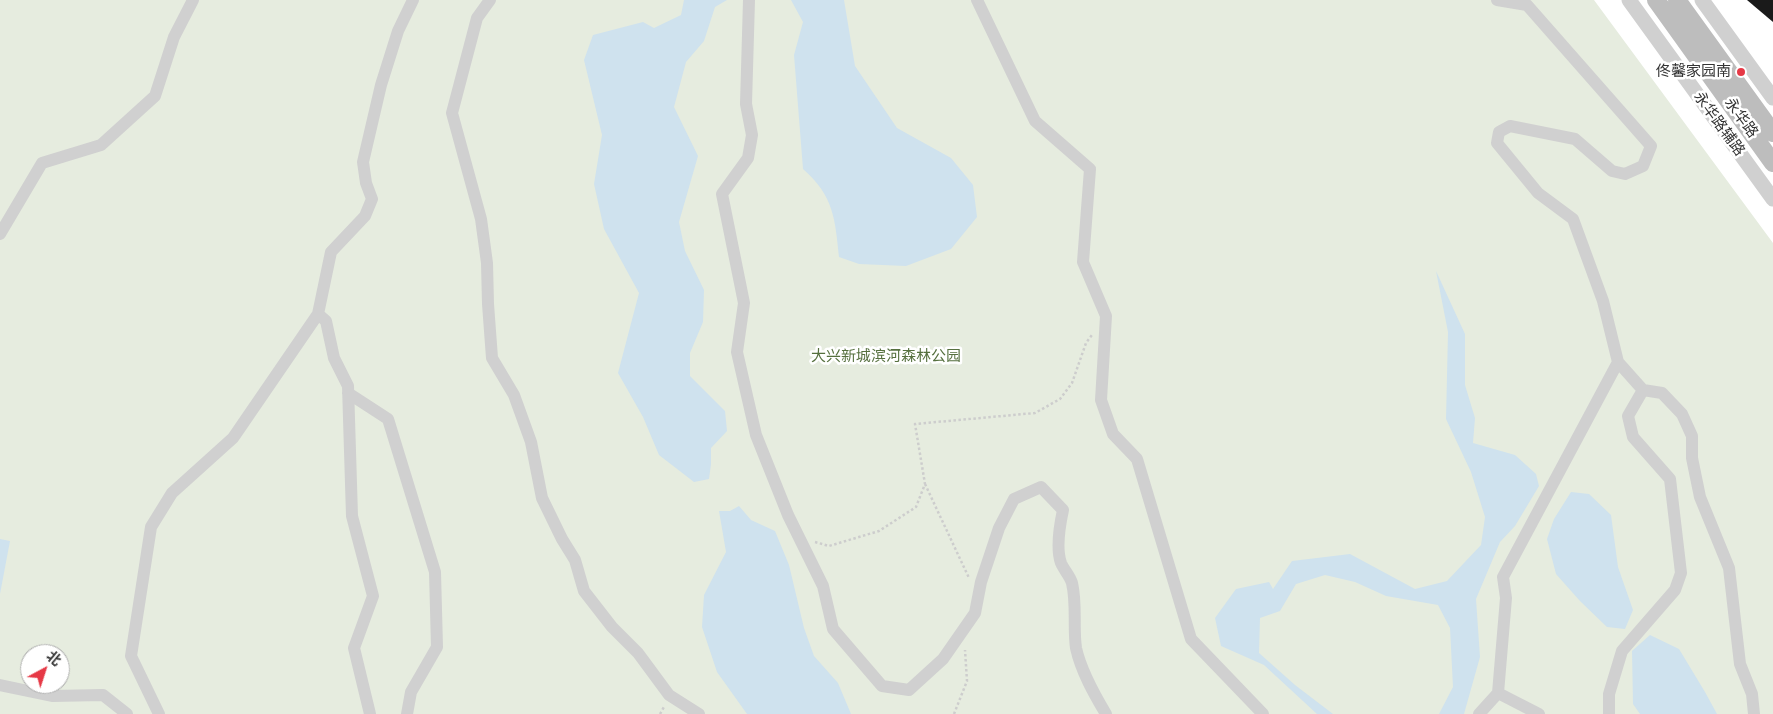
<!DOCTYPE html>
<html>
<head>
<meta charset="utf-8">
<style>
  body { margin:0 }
  #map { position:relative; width:1773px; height:714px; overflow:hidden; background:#fff; font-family:"PT Sans Narrow","Noto Sans SC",sans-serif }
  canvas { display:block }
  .north { position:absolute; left:20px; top:644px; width:50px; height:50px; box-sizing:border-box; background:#fff; border:1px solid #adadad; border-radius:50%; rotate:40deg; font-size:14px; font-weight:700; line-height:20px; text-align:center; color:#333 }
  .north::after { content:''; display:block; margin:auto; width:18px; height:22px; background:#e63946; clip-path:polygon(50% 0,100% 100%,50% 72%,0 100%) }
</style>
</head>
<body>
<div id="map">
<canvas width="1773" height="714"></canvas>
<div class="north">北</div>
</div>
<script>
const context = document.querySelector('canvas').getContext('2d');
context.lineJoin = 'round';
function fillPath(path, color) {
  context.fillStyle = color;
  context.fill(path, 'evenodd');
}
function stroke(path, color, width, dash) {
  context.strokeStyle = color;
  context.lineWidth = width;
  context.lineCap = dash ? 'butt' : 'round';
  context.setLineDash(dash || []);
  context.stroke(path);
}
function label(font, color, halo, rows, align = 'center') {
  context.font = font + ' "PT Sans Narrow","Noto Sans SC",sans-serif';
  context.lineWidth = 5;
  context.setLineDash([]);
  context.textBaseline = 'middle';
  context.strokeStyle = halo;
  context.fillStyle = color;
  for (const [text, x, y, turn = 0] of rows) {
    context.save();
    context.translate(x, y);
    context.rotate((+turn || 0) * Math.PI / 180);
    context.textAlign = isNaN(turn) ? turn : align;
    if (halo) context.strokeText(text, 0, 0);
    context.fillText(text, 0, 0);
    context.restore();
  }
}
const green = new Path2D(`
  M0 0H1594L1773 243V714H0ZM30 654H60V684H30Z`);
const water = new Path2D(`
  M684 0H727L715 7 704 41 686 62 674 107 698 156 679 222 685 251 704 290 703 322 690 353V376L725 411 727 431 711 448V464L709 479 694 482 659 455 643 417 618 373 639 293 604 229 594 184 602 135 584 60 593 35 643 22 654 28 681 15Z
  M791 0H844L855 66 897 128 951 158 973 185 977 217 951 249 906 266 859 264 839 257C835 219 834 196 803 169L794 55 803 22Z
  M1436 271 1465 334V385L1475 418 1473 443 1515 455 1536 474 1539 486 1515 526 1500 542 1476 599 1480 657 1464 714H1439L1453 687 1450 628 1438 605 1386 596 1355 582 1325 575 1296 584 1280 611 1260 618 1259 653 1295 685 1333 714H1317L1264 665 1221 646 1215 618 1236 589 1269 582 1273 589 1292 561 1350 554 1415 589 1447 581 1481 545 1485 517 1471 472 1446 419 1448 332Z
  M1571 492 1589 494 1611 515 1618 567 1633 610 1625 629 1607 627 1580 601 1556 574 1547 539 1554 519Z
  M739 506 751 520 775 531 789 565 804 628 814 656 838 683 851 714H747L717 672 702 627 704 595 726 552 719 511H730Z
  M0 539 10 541 0 594Z
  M1650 635 1679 649 1705 692 1717 714H1640L1633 704 1632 651Z`);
const building = new Path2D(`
  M1747 0H1773V22Z`);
const path = new Path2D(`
  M925 484 969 578
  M815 542 829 546 879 531 916 507 925 484 915 424 1035 413 1060 399 1072 383 1086 343 1092 335
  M660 714 664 707
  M954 714 967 681 965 650`);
const minor = new Path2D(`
  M490 0 477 18 452 113 481 219 487 263 488 304 492 358 514 395 531 442 542 498 562 539 575 560 584 591 612 627 638 653 669 695 699 714
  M749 0 746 104 752 135 748 158 722 194 744 303 737 352 756 435 788 515 823 586 833 629 882 686 909 690 943 659 975 613 981 582 999 528 1014 499 1041 487 1063 510C1060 524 1056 549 1061 563 1064 570 1070 576 1072 583 1077 604 1073 628 1076 648 1081 671 1094 694 1106 714
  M977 0 1035 121 1090 169 1083 262 1106 316 1101 400 1113 434 1137 459 1191 639 1263 714
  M0 234 42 163 101 145 155 96 174 37 193 0
  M318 314 326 321 334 358 348 386 352 516 373 596 354 648 370 714
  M1618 362 1643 390
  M348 393 388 419 435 572 437 647 411 692 407 714
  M0 685 52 696 103 695 127 714
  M1498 693 1539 714
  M159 714 131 656 151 527 172 493 233 438 318 314 331 252 365 216 372 199 366 183 363 162 381 85 398 31 413 0
  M1479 714 1498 693 1506 598 1503 577 1618 362 1603 301 1573 219 1538 193 1497 143 1499 132 1510 126 1575 139 1612 171 1625 174 1643 166 1651 146 1527 5 1497 0
  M1609 714V694L1622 651 1675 590 1681 573 1670 479 1633 437 1628 416 1643 390 1662 393 1682 414 1692 436V458L1700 497 1729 568 1740 664 1752 694 1754 714`);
const tertiary = new Path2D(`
  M1629 0 1773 199
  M1702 0 1773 98`);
const secondary = new Path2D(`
  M1656 0 1773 163
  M1677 0 1773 133`);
const markers = [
  [1741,72,5,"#e63946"]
];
const poiNames = [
  ["佟馨家园南",1731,72]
];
const streetNames = [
  ["永华路",1741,118,54],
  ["永华路辅路",1719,124,54]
];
const parkNames = [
  ["大兴新城滨河森林公园",886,357]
];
fillPath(green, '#e6ecdf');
fillPath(water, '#cfe2ee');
fillPath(building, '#1a1a1a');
stroke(path, '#cdcdcd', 2.5, [2.5, 2.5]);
stroke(minor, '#d0d0d0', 12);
stroke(tertiary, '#d0d0d0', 15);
stroke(secondary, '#bdbdbd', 18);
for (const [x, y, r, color] of markers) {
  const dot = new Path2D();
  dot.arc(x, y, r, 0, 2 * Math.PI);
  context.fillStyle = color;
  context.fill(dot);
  stroke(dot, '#fff', 2);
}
label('15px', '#333', '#fff', poiNames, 'right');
label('15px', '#333', '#fff', streetNames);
label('15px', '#56703f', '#fff', parkNames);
</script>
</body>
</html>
